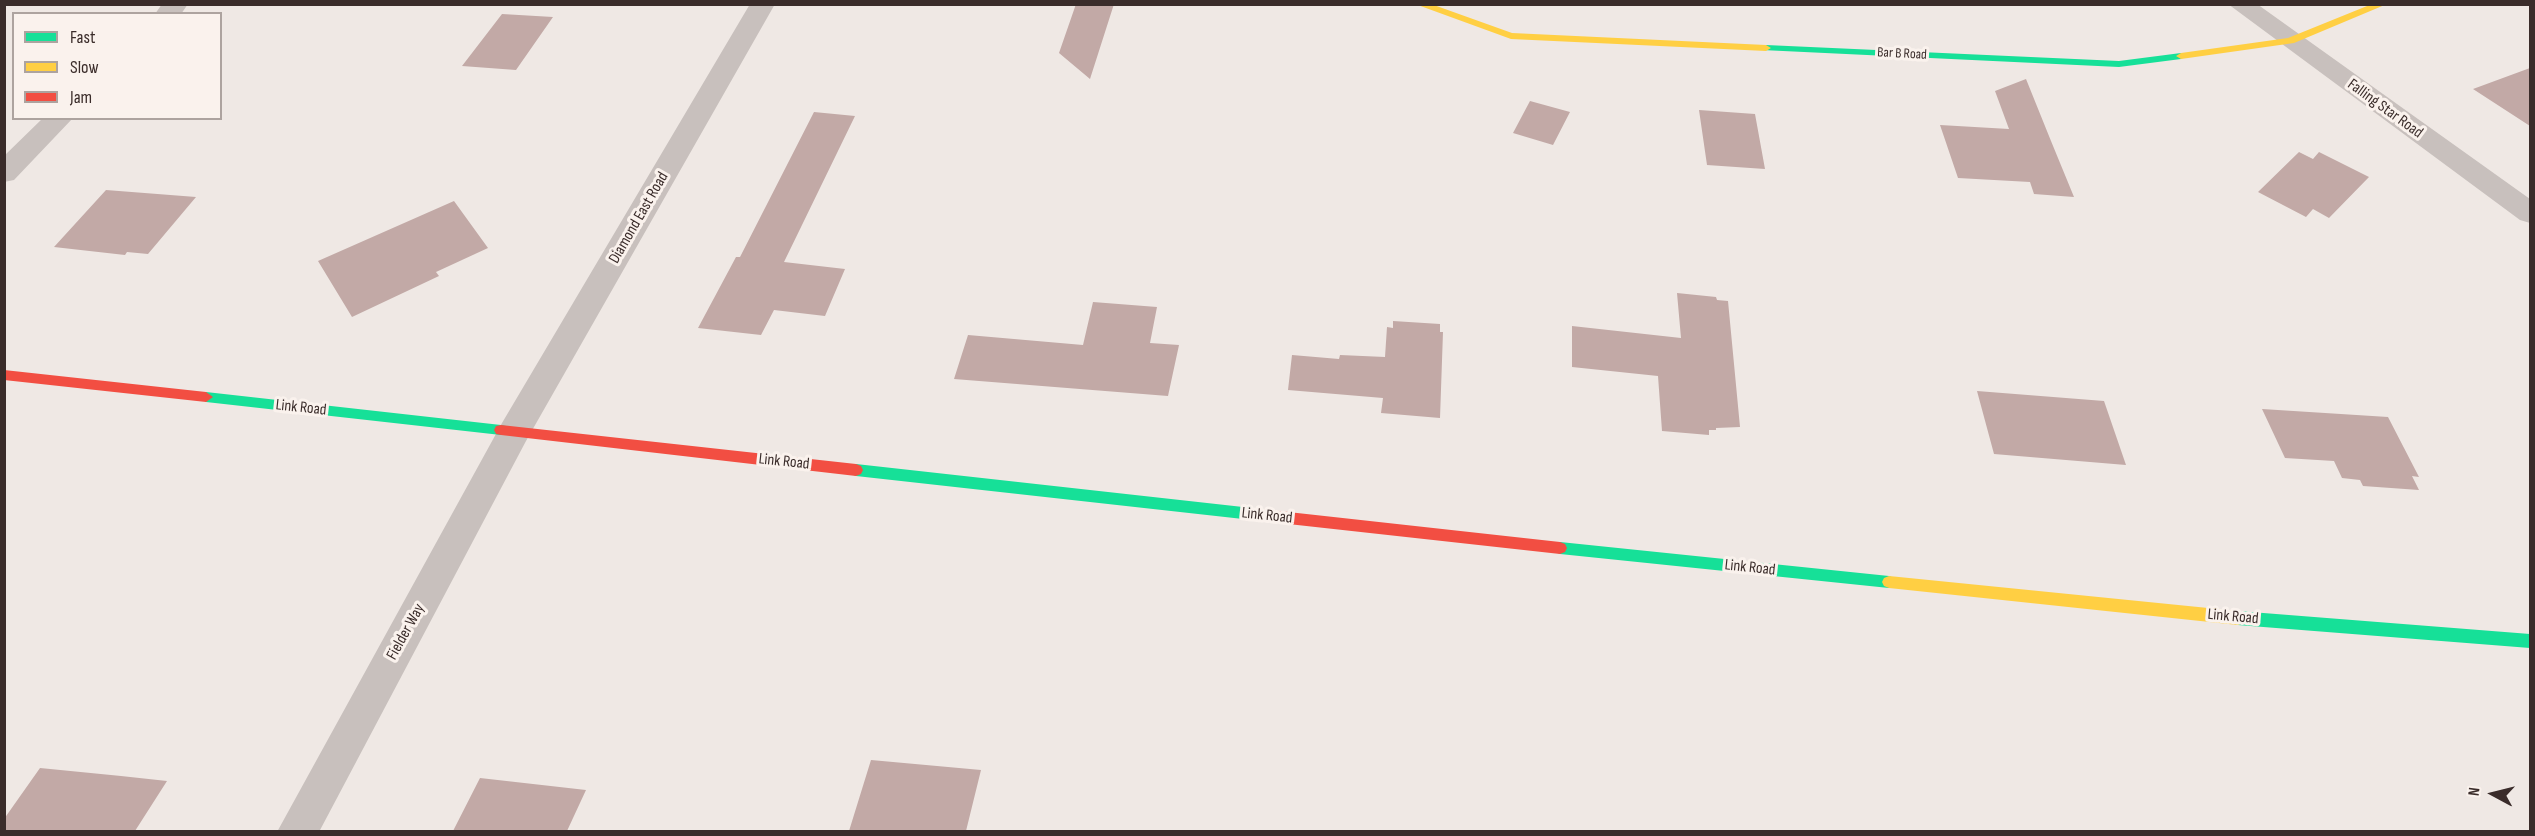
<!DOCTYPE html>
<html>
<head>
<meta charset="utf-8">
<style>
  body { margin:0 }
  #map { position:relative; width:2535px; height:836px; overflow:hidden; background:#efe8e4; font-family:"Sofia Sans Condensed",sans-serif }
  canvas { display:block }
  .frame { position:absolute; inset:0; border:6px solid #3a2c2a; pointer-events:none }
  .legend { position:absolute; left:12px; top:12px; width:210px; height:108px; box-sizing:border-box; background:#faf2ed; border:2px solid #ada39f; margin:0; padding:8px 10px; list-style:none; font-size:18px; color:#3a2c2a }
  .legend li { display:flex; align-items:center; gap:12px; height:30px }
  .legend b { width:30px; border:2px solid #ada39f }
  .north { position:absolute; left:2463px; top:764px; width:60px; height:60px; -webkit-text-stroke:4px #faf2ed; paint-order:stroke; rotate:277deg; font-size:16px; font-weight:700; line-height:24px; text-align:center; color:#3a2c2a }
  .north::after { content:''; display:block; margin:auto; width:21px; height:27px; background:#3a2c2a; clip-path:polygon(50% 0,100% 100%,50% 72%,0 100%) }
</style>
</head>
<body>
<div id="map">
<canvas width="2535" height="836"></canvas>
<div class="frame"></div>
<ul class="legend">
<li><b style="height:8px;background:#16e098"></b>Fast</li>
<li><b style="height:8px;background:#ffcf43"></b>Slow</li>
<li><b style="height:8px;background:#f24e42"></b>Jam</li>
</ul>
<div class="north">N</div>
</div>
<script>
const context = document.querySelector('canvas').getContext('2d');
context.lineJoin = 'round';
function fillPath(path, color) {
  context.fillStyle = color;
  context.fill(path, 'evenodd');
}
function label(font, color, halo, rows, align = 'center') {
  context.font = font + ' "Sofia Sans Condensed",sans-serif';
  context.lineWidth = 6;
  context.setLineDash([]);
  context.textBaseline = 'middle';
  context.strokeStyle = halo;
  context.fillStyle = color;
  for (const [text, x, y, turn = 0] of rows) {
    context.save();
    context.translate(x, y);
    context.rotate((+turn || 0) * Math.PI / 180);
    context.textAlign = isNaN(turn) ? turn : align;
    if (halo) context.strokeText(text, 0, 0);
    context.fillText(text, 0, 0);
    context.restore();
  }
}
const building = new Path2D(`
  M1076 4H1114L1090 79 1059 53Z
  M502 14 553 17 516 70 462 66Z
  M2530 68V126L2473 89Z
  M2026 79 2051 141 2074 197 2034 194 2030 182 1958 178 1940 125 2009 129 1995 91Z
  M1530 101 1570 112 1553 145 1513 133Z
  M1699 110 1755 114 1765 169 1707 165Z
  M814 112 855 116 784 262 845 269 825 316 774 310 761 335 698 328 736 257H740Z
  M2299 152 2313 159 2319 152 2369 177 2329 218 2313 209 2306 217 2258 192Z
  M106 190 196 197 148 254 127 252 125 255 54 247Z
  M454 201 488 248 436 272 439 276 352 317 318 261Z
  M1677 293 1716 297 1717 300 1728 301 1740 427 1716 428V430H1709V435L1662 431 1658 376 1572 367V326L1681 338Z
  M1093 302 1157 307 1150 343 1179 345 1168 396 954 379 968 335 1083 345Z
  M1393 321 1440 324V332H1443L1440 418 1381 413 1383 398 1288 390 1292 355 1339 359 1340 355 1385 357 1387 327 1393 328Z
  M1977 391 2104 401 2126 465 1994 454Z
  M2262 409 2388 417 2419 477 2412 476 2419 490 2363 486 2360 480 2342 478 2334 461 2285 458Z
  M871 760 981 770 966 831H849Z
  M40 768 121 776 167 781 135 831H4V819Z
  M480 778 586 790 567 831H453Z`);
const street = new Path2D(`
  M162 4H188L181 14H155Z
  M750 4H775L526 441 319 832H277L502 423Z
  M2228 4H2257L2530 199V223L2520 220Z
  M43 118H73L14 180 4 182V156Z`);
const fast = new Path2D(`
  M1766 45 2119 61 2181 53 2186 56 2181 59 2119 67 1762 50 1761 48Z
  M206 392 501 425 506 426 508 430 506 434 501 435 206 402 199 397Z
  M856 464 1252 508 1257 510 1259 514 1257 518 1252 520 856 476 851 474 849 470 851 466Z
  M1560 542 1889 576 1894 578 1896 582 1894 586 1889 588 1560 554 1555 552 1553 548 1555 544Z
  M2238 611 2530 634V648L2238 625 2233 623 2230 618 2233 613Z`);
const slow = new Path2D(`
  M1415 4H1431L1512 33 1766 45 1771 48 1766 51 1511 39Z
  M2372 4H2387L2294 43 2181 59 2176 56 2181 53 2288 38Z
  M1889 576 2238 611 2243 613 2246 618 2243 623 2238 625 1889 588 1884 586 1882 582 1884 578Z`);
const jam = new Path2D(`
  M4 370 206 392 213 397 206 402 4 380Z
  M501 425 856 464 861 466 863 470 861 474 856 476 501 435 496 434 494 430 496 426Z
  M1252 508 1560 542 1565 544 1567 548 1565 552 1560 554 1252 520 1247 518 1245 514 1247 510Z`);
const farStreetnames = [
  ["Bar B Road",1902,54,3]
];
const streetNames = [
  ["Falling Star Road",2385,109,36],
  ["Diamond East Road",639,218,-60],
  ["Link Road",301,408,6],
  ["Link Road",784,462,6],
  ["Link Road",1267,516,6],
  ["Link Road",1750,568,6],
  ["Link Road",2233,617,5],
  ["Fielder Way",406,632,-61]
];
fillPath(building, '#c2a9a6');
fillPath(street, '#c8c0bd');
fillPath(fast, '#16e098');
fillPath(slow, '#ffcf43');
fillPath(jam, '#f24e42');
label('14px', '#3a2c2a', '#faf2ed', farStreetnames);
label('16px', '#3a2c2a', '#faf2ed', streetNames);
</script>
</body>
</html>
